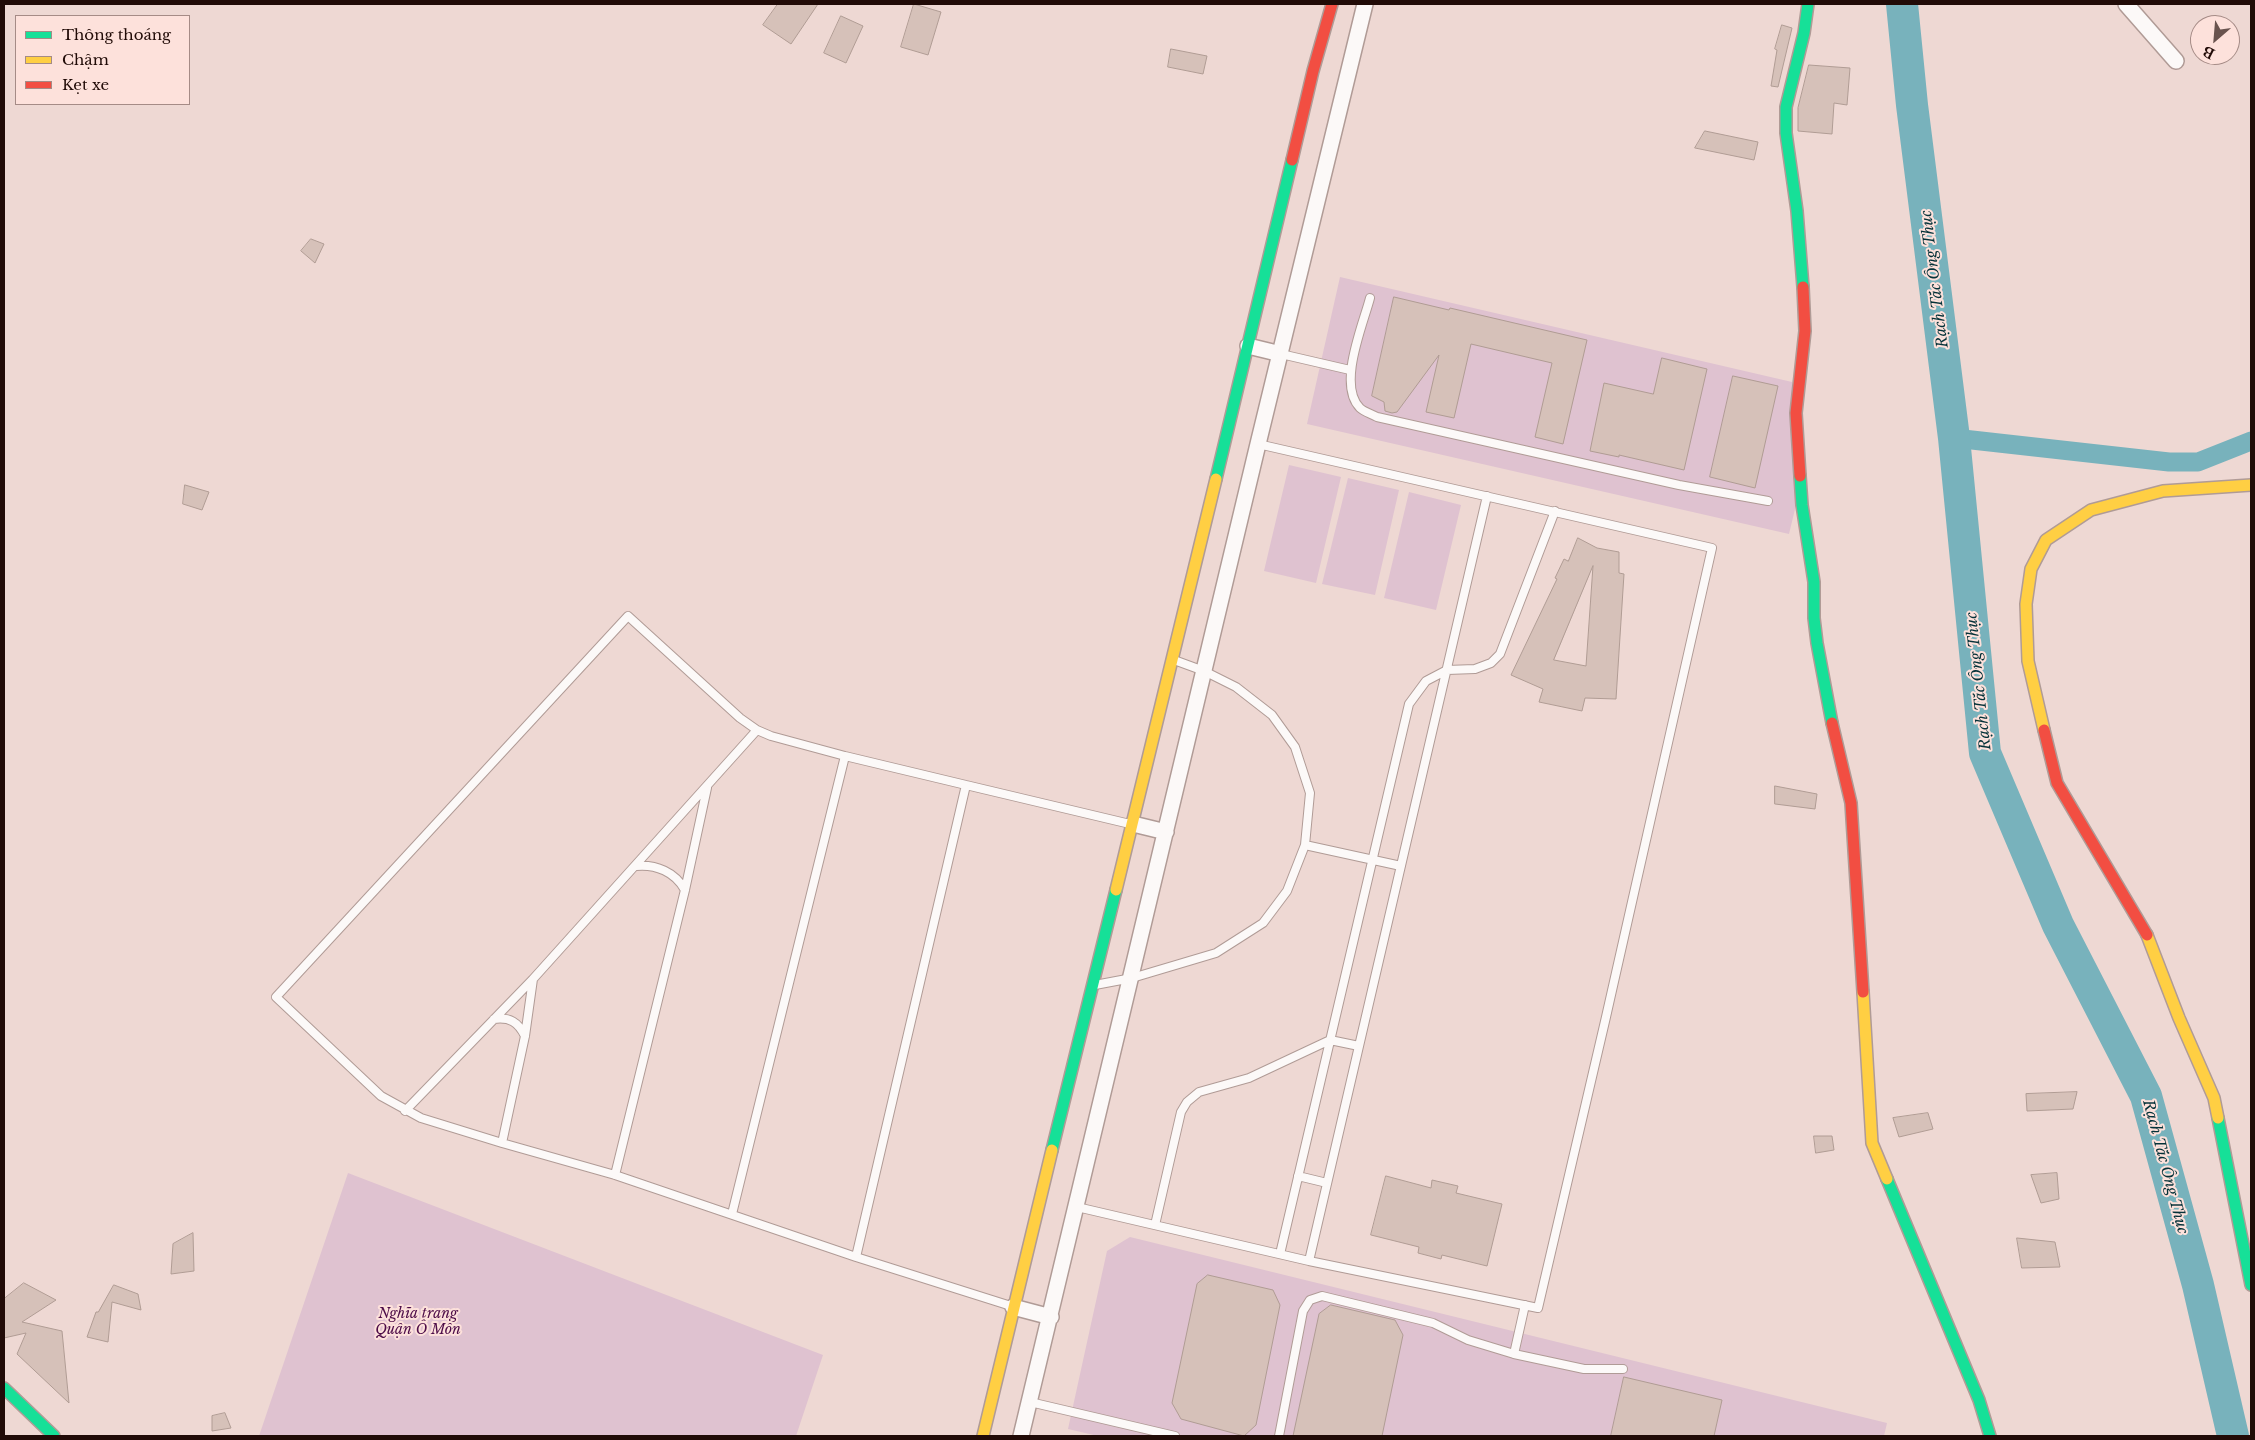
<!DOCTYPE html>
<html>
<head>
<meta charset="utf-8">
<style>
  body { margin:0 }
  #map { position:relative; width:2255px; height:1440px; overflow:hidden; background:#eed8d3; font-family:"Libre Baskerville",serif }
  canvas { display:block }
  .frame { position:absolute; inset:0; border:5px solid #210b07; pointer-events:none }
  .legend { position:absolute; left:15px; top:15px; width:175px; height:90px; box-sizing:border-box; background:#fde1db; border:1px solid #a58b86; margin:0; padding:6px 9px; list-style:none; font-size:15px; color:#210b07 }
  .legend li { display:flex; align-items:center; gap:10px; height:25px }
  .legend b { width:25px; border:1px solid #a58b86 }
  .north { position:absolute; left:2190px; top:15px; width:50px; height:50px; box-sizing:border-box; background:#fde1db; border:1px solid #a58b86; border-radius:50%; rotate:207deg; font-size:14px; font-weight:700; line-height:20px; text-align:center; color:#210b07 }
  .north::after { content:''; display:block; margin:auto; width:18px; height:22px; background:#69534e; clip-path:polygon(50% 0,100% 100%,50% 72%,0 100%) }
</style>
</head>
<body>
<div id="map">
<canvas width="2255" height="1440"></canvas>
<div class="frame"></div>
<ul class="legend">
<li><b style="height:6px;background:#16e098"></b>Thông thoáng</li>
<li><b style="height:6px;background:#ffcf43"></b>Chậm</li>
<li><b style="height:6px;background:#f24e42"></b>Kẹt xe</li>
</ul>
<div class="north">B</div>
</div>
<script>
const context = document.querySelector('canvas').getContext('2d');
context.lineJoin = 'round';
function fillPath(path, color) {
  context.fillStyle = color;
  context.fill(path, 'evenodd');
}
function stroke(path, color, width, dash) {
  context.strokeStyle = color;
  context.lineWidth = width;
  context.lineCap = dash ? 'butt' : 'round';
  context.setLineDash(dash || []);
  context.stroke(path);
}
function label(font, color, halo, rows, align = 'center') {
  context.font = font + ' "Libre Baskerville",serif';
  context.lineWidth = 4;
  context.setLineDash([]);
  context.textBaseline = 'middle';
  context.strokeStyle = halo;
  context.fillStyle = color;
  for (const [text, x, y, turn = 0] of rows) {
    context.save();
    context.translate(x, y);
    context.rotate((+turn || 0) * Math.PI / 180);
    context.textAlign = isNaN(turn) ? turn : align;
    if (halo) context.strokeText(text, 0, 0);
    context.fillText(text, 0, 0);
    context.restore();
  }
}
const green = new Path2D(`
  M1340 277 1792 382 1796 505 1789 534 1307 424Z
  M1289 465 1341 477 1316 583 1264 571Z
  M1348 478 1399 490 1375 595 1322 584Z
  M1409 492 1461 505 1436 610 1384 598Z
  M348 1173 823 1355 796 1436H259Z
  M1130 1237 1887 1423 1884 1436H1098L1068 1429 1107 1251Z`);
const canal = new Path2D(`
  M1954 438 2169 462H2198L2251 441`);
const river = new Path2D(`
  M1902 4 1912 105 1954 438 1985 753 2058 925 2146 1096 2198 1285 2233 1436`);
const building = new Path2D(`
  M778 4H818L791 44 763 25Z
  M914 4 941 12 928 55 901 47Z
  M841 16 863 26 846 63 824 53Z
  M1782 25 1792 28 1778 87 1771 86 1777 50 1775 49Z
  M1171 49 1207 56 1203 74 1168 67Z
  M1809 65 1850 68 1847 105 1834 103 1832 134 1798 131V108Z
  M1705 131 1758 142 1754 160 1695 148Z
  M311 239 324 244 315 263 301 251Z
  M1394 297 1449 310 1450 308 1587 340 1563 444 1535 437 1552 363 1471 344 1454 418 1426 412 1439 355 1397 412 1392 413 1385 411 1384 402 1372 396Z
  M1662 358 1707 369 1684 470 1619 455V457L1590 451 1604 383 1653 394Z
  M1733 376 1778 386 1755 488 1710 477Z
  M185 485 209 492 202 510 183 504Z
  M1578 538 1597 548 1619 552V573L1624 574 1616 699 1585 698 1582 711 1539 702 1543 689 1511 675 1557 579 1555 578 1564 559 1568 561ZM1593 566 1586 666 1554 660Z
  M1775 786 1817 794 1815 809 1775 804Z
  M2077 1092 2073 1109 2027 1111 2026 1094Z
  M1928 1113 1933 1129 1899 1137 1893 1118Z
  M1814 1136H1832L1834 1150 1816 1153Z
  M2057 1173 2059 1199 2041 1203 2031 1175Z
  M1386 1176 1431 1188 1432 1180 1458 1186 1456 1193 1502 1204 1487 1266 1442 1255 1441 1259 1418 1253 1419 1247 1371 1235Z
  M193 1233 194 1271 171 1274 173 1244Z
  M2017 1238 2055 1242 2060 1267 2022 1268Z
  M1208 1275 1273 1290 1280 1305 1256 1425 1244 1436 1181 1419 1172 1403 1197 1284Z
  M24 1283 56 1300 22 1322 62 1331 69 1403 17 1354 26 1333 4 1338V1299Z
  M114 1285 138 1294 141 1310 112 1302 108 1342 87 1337 96 1312H98Z
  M1331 1305 1395 1320 1403 1335 1382 1436H1293L1319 1314Z
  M1624 1377 1722 1400 1714 1436H1611Z
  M225 1413 231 1428 212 1431V1416Z`);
const lane = new Path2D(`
  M1370 298C1363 325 1337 385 1360 408 1364 412 1372 414 1377 417L1679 485 1768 501
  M1281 354 1350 370
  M1305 845 1401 866
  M636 866C656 864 675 872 685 890
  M1095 985 1132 978 1216 953 1263 923 1287 891 1305 845 1310 793 1295 747 1272 715 1236 687 1204 671 1174 660
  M494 1019C510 1017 518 1022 525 1036
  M405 1111 533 979
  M502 1143 421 1118 381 1096 276 997 628 616 740 718 757 730
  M615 1175 685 890 707 788
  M1298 1176 1327 1183
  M1077 1207 1309 1261 1538 1308 1606 1017 1712 548 1258 444
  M732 1214 845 756
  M1155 1225 1181 1112 1187 1102 1199 1092 1249 1078 1330 1040 1359 1046
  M1280 1254 1409 704 1426 681 1447 670 1475 669 1491 663 1500 654 1555 511
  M856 1257 615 1175 502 1143 525 1036 533 979 757 730 771 736 845 756 966 785
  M1309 1261 1487 496
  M1011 1306 856 1257 966 785 1130 824
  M1514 1354 1525 1305
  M1030 1402 1175 1436
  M1279 1436 1303 1311 1310 1300 1322 1296 1433 1323 1468 1340 1514 1354 1584 1369H1623`);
const street = new Path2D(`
  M2126 4 2176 61
  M1248 346 1281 354
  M1133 824 1166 832
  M1013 1307 1051 1317
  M1021 1436 1258 444 1365 4`);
const fast = new Path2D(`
  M1803 287 1797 211 1786 133V107L1804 33 1808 4
  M1800 476 1802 505 1814 582V618L1817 643 1832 723
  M1216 479 1292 160
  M2218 1118 2251 1285
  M1052 1150 1116 890
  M1887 1179 1979 1400 1990 1436
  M4 1388 54 1436`);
const slow = new Path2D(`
  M2044 730 2028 661 2026 604 2031 569 2046 540 2091 510 2163 491 2251 485
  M1116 890 1216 479
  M2147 935 2179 1018 2214 1098 2218 1118
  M1863 992 1872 1143 1887 1179
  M983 1436 1052 1150`);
const jam = new Path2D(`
  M1292 160 1313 71 1332 4
  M1800 476 1796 413 1805 331 1803 287
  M1832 723 1851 803 1863 992
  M2044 730 2057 783 2147 935`);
const parkNames = [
  ["Nghĩa trang",418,1314],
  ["Quận Ô Môn",418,1330]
];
const waterNames = [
  ["Rạch Tắc Ông Thục",1935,279,-97],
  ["Rạch Tắc Ông Thục",1979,681,-96],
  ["Rạch Tắc Ông Thục",2165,1167,75]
];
fillPath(green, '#dfc2d0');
stroke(canal, '#78b2bc', 19);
stroke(river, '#78b2bc', 32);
fillPath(building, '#d6c1b9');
stroke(building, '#b09c94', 1);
stroke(lane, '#b09b96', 10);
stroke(street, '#b09b96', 18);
stroke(fast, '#b09b96', 14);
stroke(slow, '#b09b96', 14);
stroke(jam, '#b09b96', 14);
stroke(lane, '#fcf9f8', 8);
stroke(street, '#fcf9f8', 15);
stroke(fast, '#16e098', 11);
stroke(slow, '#ffcf43', 11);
stroke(jam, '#f24e42', 11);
label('italic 14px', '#4d0c48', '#fde1db', parkNames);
label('italic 15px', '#043138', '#fde1db', waterNames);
</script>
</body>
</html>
